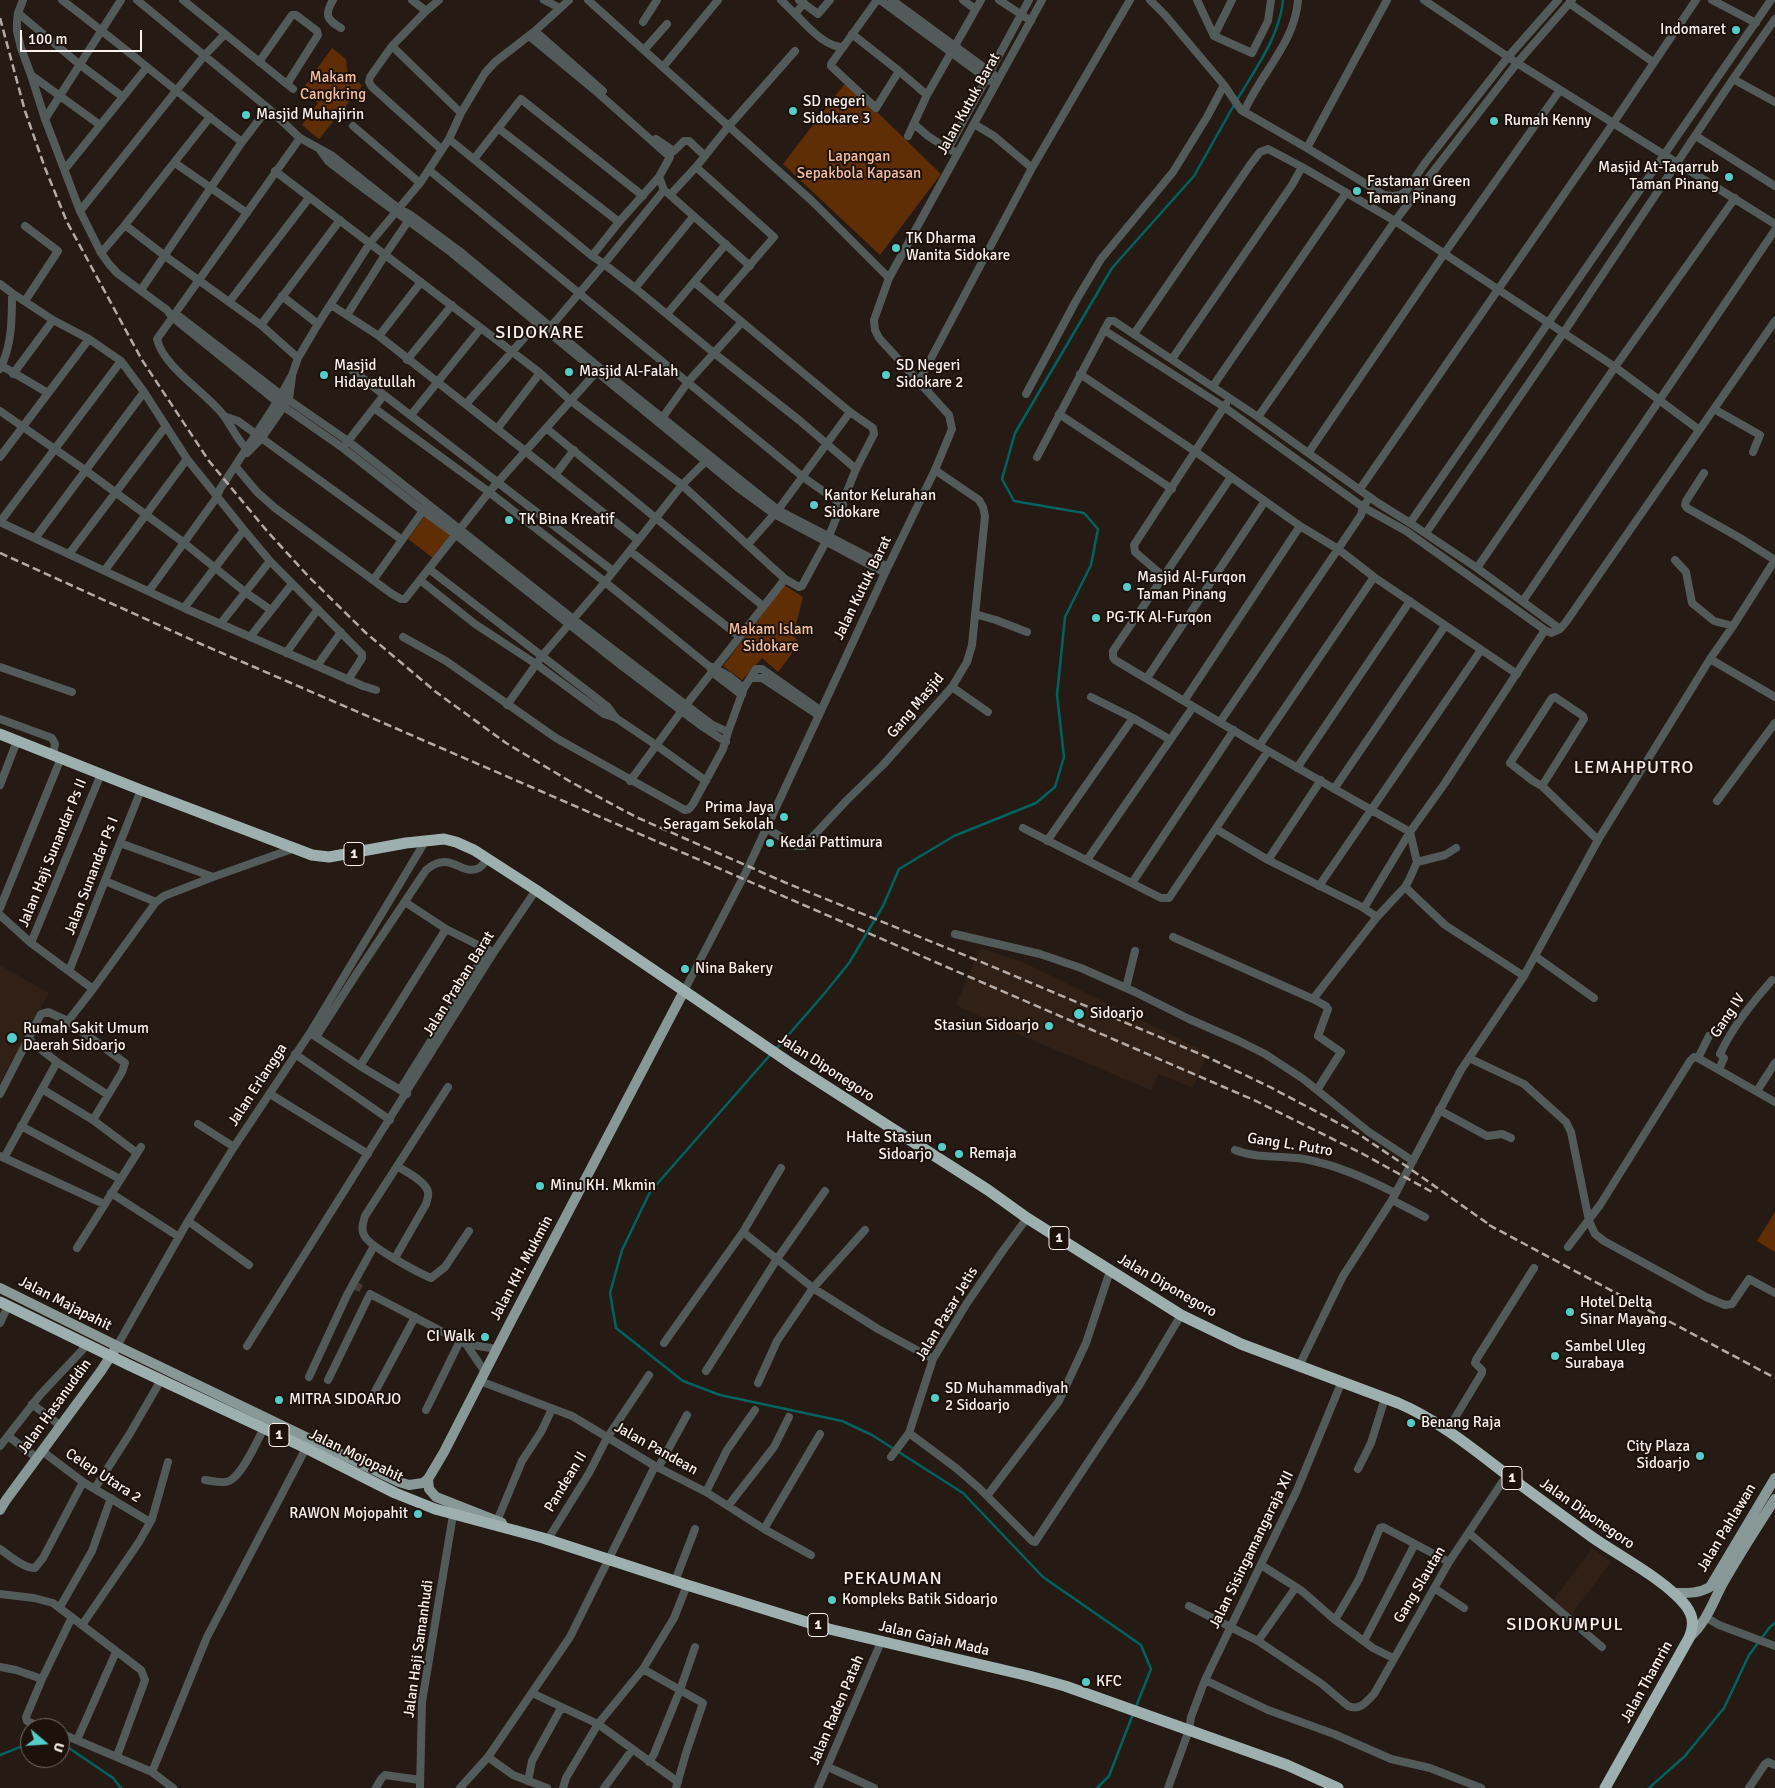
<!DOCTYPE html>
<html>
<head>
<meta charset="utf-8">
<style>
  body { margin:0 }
  #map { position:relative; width:1775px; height:1788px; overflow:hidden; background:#251a14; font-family:Signika,sans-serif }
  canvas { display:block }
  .north { position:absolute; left:20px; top:1718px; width:50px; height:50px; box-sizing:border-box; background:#1c110b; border:1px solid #756b66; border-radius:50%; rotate:108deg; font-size:14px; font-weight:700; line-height:20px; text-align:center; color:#faf2ee }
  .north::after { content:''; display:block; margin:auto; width:18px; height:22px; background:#54cdc8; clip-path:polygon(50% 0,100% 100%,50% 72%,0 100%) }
  .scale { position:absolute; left:20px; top:30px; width:122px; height:22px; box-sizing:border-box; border:2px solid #faf2ee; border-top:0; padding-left:6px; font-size:15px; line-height:18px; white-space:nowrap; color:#faf2ee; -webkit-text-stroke:4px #1c110b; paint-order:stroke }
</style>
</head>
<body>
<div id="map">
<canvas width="1775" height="1788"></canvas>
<div class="north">U</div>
<div class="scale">100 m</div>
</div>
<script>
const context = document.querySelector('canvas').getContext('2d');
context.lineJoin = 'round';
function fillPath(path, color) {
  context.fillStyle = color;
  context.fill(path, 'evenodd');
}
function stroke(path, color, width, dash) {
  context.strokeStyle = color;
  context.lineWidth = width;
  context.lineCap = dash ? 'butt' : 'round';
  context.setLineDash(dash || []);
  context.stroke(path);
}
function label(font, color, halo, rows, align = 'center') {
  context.font = font + ' Signika,sans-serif';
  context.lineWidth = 4;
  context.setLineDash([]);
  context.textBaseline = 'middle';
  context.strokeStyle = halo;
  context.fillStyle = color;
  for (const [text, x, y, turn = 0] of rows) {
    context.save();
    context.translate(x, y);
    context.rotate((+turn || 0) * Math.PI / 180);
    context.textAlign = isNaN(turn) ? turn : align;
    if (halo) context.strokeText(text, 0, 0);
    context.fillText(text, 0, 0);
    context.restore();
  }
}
const built = new Path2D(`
  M980 948 1025 963 1208 1053 1193 1088 1158 1074 1151 1090 1008 1030 956 1005Z
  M0 965 49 993 0 1083Z
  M1592 1549 1611 1562 1571 1615 1553 1600Z`);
const green = new Path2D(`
  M332 48 346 59 347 71 362 86 319 139 302 125 318 103 302 90Z
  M846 82 941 174 880 255 783 164Z
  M426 514 452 533 433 558 408 539Z
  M784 585 803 597 793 636 800 643 778 672 762 658 742 680 723 666Z
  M1775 1212V1252L1757 1241Z`);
const stream = new Path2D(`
  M1237 100C1255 69 1280 36 1283 0
  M777 1048 824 994 849 963 883 906 899 869 954 836 1036 803 1055 787 1064 757 1057 695 1065 617 1091 565 1098 529 1084 513 1014 501 1002 479 1015 433 1112 268 1194 176 1234 105
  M771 1054 650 1192 622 1250 610 1293 616 1328 683 1381 720 1395 842 1421 872 1435 963 1493 1043 1577 1141 1645 1151 1669 1135 1709
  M60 1742 113 1778 121 1788
  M0 1755 30 1743
  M1097 1788 1109 1776 1133 1714
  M1649 1788 1685 1756 1724 1708 1749 1655 1770 1627 1775 1623`);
const minorTunnel = new Path2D(`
  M354 1285 362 1289`);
const minor = new Path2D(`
  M23 0 18 13 17 22V31L21 48 31 75 45 119 80 211 101 253 109 264 117 273 167 310 172 317 277 402 343 448 423 511 455 534 622 666 703 727 726 742
  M62 0C123 46 181 96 242 142
  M137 0 268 108 300 138 331 155 394 205 412 216 462 253 600 368 778 510 888 567
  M183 0 293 89
  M333 0C324 15 327 20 341 28
  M412 0 426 11 439 0
  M544 0 560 8
  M588 0 812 201 889 278
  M781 0 795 14
  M799 0 818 14 830 0
  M877 0 831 64V66L876 108 899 71
  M880 0 990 81
  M892 0 993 74
  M963 0 975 9
  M999 0 1031 21
  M1150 0 1165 15 1224 85 1241 110 1307 148 1387 0
  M1197 0 1214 36 1252 53 1268 21 1271 0
  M1424 0 1517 63 1775 224
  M1712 0 1756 23
  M804 3 795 14C808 26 824 47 843 47
  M1569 3 1653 62
  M426 11 392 46 370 77 369 82 372 87 441 149
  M18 13 79 64 123 97
  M643 22 657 0
  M535 31 603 91
  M852 34 899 71 927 95
  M529 36 598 93 670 157 659 177 664 190 670 195 696 167 728 127 795 51
  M1214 36 1232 0
  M392 46 461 113
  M644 50 667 24
  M259 62 292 15H296L317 31 318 35 287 84
  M663 67 718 0
  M31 75 100 125
  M1733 79 1775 102
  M1244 112C1260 74 1295 43 1298 0
  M45 119 121 0
  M914 124 928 136 948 149
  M974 124 994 136 1032 168
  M353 126 420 183
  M498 128 619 222
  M908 136 927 95 981 0
  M1696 136 1775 186
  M449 139 592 256 619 222 659 177
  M656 139 674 151 684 141H689L705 156
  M1307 148 1384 195 1393 196 1400 195 1406 191 1425 163 1508 57 1558 0
  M320 150 328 161C367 192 408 220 448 250L737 487 774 514 885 573
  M958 153 948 149 1029 0
  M474 159 521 99 643 196
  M175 163 247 213
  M696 167 774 237 718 302
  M65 169 147 67
  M429 170 803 477 843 505
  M275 171 540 373 570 400 682 485 785 579
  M670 195 750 266
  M80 211 204 56 225 34
  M125 225 165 256 261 325 298 358
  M101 253 125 225 210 117
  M592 256 604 264 664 190
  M0 284 12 293C12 320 12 345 0 369
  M635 288 693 217
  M141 290 242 142 268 108
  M12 293 53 320 89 339 121 361 144 392 187 459 244 530 270 561 362 654V658L348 680
  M282 296 318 324
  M25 301 58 251 25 226
  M230 301 309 198
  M331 305 379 336 638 540
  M667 314 726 244
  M347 315 385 255 411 217
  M180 317 280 394 348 441 573 619 711 724 728 732
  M261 325 340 220
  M548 330 604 264 635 288 714 353 799 420 856 469
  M1104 330 1224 407 1363 507 1406 531 1545 630 1551 633 1560 629 1566 622 1775 321
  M1134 334 1250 165 1260 152 1268 149 1302 167 1395 221 1615 367 1698 429
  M379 336 421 282
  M1172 359 1292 185 1302 167
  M407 360 452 305
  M342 362 384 395
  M2 366 48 393
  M13 374 53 320
  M1080 374 1196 452 1300 526 1338 549 1374 577 1517 674
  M919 381 1032 168 1130 0
  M1213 386 1346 193
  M1026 394 1077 299 1101 259 1173 172 1207 117 1224 85
  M466 404 540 320
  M374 408 489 492 605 582 710 667 712 672 742 695
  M1714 409 1760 435 1753 452
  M0 411 85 470 183 542 245 592 271 610
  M1059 414 1172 489
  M411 415 481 328
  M224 416 238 421 402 540
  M1258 417 1395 221 1517 63 1572 0
  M660 421 688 382 742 322
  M546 428 763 606
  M497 429 540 373
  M345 445 384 395 613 571
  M249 451C237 441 233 428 224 416 207 393 163 367 157 339L300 138
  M1309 452 1444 254 1560 90
  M247 453 261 439 289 399 292 377
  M0 457 89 339
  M1037 457 1109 321H1114L1258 417 1378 503 1410 523 1477 568 1560 629
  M236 467 257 492 275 508 392 594 401 599H405L489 492 599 369
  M1704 473 1686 501 1685 505 1687 508 1740 538 1775 560
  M555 475 574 450
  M1360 489 1614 122 1696 0
  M0 522 184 608 363 686 376 690
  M0 522 121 361
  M1410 523 1771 0
  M1426 533 1564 332 1733 79 1775 19
  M36 537 144 392
  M748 544 778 510 850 412
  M630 551 739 636
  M69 554 166 426
  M1675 560 1686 572 1692 603 1714 621 1733 626
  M1477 568 1615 367 1735 198
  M429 569 608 707 616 718
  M105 570 187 459
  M1164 577 1135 552 1134 545 1226 404
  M374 579 425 508
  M420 580 475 624 536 664 604 714 616 718 656 745 706 781
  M149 591 217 497 220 489 277 402 292 375 298 358 318 324 370 243 420 183 449 139 461 113 485 73 495 62 535 31 569 0
  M1523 601 1775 230
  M184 608 244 530
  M975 614 996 620 1027 632
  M221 623 270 561
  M250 637 292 584
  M403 637 446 661 556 738 685 810 689 809 693 804 723 749 728 732 744 688 756 669H762L820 710
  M286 653 318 609
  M1710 659 1775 697
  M317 666 341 632
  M0 667 72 692
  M712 667 729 676 744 688
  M751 678H762L818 715
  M1147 678 1265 501
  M952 687 988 712
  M1091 697 1133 718
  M1184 701 1300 526
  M507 705 542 656 605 582 682 485 709 458
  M0 719 52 738 55 744 53 754
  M1220 722 1338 549 1361 515 1363 507 1370 497
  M1259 746 1374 577
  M1297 768 1410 601
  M630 781 686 705 785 579 799 587 802 586 829 536 856 469 874 434 873 428 850 412 694 282
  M0 785 17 741
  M1542 786 1584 719 1583 716 1555 697 1552 698 1510 763 1533 781 1542 786 1598 840
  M1334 789 1445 626
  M1717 801 1775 723
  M766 828 796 846H804L847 800 883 765 952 687 967 662 972 645 985 516 983 507 979 500 935 470
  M1023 828 1161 898H1169L1268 751
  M1216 829 1268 860 1362 907 1377 917
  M1047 841 1133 718 1169 739
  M120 843 213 877
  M1087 860 1193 707
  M1268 860 1321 780
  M1417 862 1445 855 1456 848
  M105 881 156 902
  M1132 883 1234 730
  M1319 886 1481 650
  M1405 887 1445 925 1524 976
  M405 902 446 929 492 952
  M0 908 61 758
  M1364 908 1410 832 1445 783 1545 630
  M0 915 31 943 93 989
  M955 934 1040 954 1081 968 1135 992 1189 1019 1239 1041 1265 1054 1302 1078 1369 1132 1413 1161
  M1173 937 1313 999 1377 917 1405 887 1409 880 1417 862 1410 832 1268 751 1115 660 1113 657V651L1231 477
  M31 943 101 774
  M1535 956 1594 998
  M69 971 141 790
  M1126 988 1135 951
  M684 991 746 872 885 573 935 470 952 429 949 415 879 338 875 330 874 320 889 278 1042 0
  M1313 999 1326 1006 1328 1009 1318 1036 1341 1052 1317 1090
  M68 1021 93 989 156 902 164 896 213 877 292 849
  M313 1035 360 1066
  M316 1037 355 976 426 870C451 849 461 877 479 868 482 866 485 862 487 859
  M28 1039 57 1062 108 1095
  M295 1054 390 1120
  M1469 1058 1524 1084 1566 1122 1571 1132 1589 1221 1595 1234 1604 1241 1706 1297 1725 1305 1732 1304 1749 1279 1775 1293
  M1698 1058 1709 1036
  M1719 1069 1724 1058 1720 1054C1733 1026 1752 1003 1772 980
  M448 1087 365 1216C363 1223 361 1229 364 1235 368 1246 419 1273 431 1278L445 1267 469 1231
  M42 1089 93 1120 137 1153
  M400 1090 488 949
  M1757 1091 1775 1063
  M0 1094 41 1014 48 1012 68 1021 125 1063 122 1072 93 1120
  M270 1094 368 1154
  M407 1094 360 1066 446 929
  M1439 1110 1487 1136 1502 1134 1511 1138
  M198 1124 234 1147
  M21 1126 120 1179
  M1235 1150C1257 1159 1281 1155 1304 1159 1337 1165 1366 1178 1395 1193
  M0 1156 104 1204
  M4 1158 57 1062
  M111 1193 179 1237
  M1392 1200 1425 1217
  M188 1221 249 1265
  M743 1232 813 1288 878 1329 933 1359
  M1568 1247 1600 1205 1690 1061 1694 1057 1698 1058 1775 1102
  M77 1248 141 1147
  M395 1258 426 1204C427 1200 429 1196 428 1192 426 1181 406 1172 397 1166
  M0 1323 8 1306
  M664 1343 743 1232 781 1168
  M466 1344 485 1372
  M117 1346 188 1221 234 1147 310 1033 426 840
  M247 1346 494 952 536 890
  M1299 1366 1343 1276 1392 1200 1461 1070 1524 976 1598 840 1710 659 1733 626 1775 560
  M706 1371 777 1259 825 1191
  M309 1377 347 1295 374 1246
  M328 1380 370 1294 466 1344 497 1349
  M480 1381 572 1416 655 1466 706 1492 764 1529 811 1555
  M758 1383 777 1341 813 1288 865 1230
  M370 1401 415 1317
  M32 1404 61 1426
  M426 1410 460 1341
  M1447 1431 1482 1373V1370L1475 1363 1476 1360 1534 1268
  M909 1433 956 1468 979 1488 1032 1541 1035 1542 1140 1384 1181 1315
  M8 1436 37 1458
  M0 1446 40 1395 87 1345
  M42 1451 83 1482 150 1522
  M891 1457 909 1433 933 1359 967 1303 1002 1252 1027 1218
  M658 1468 687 1415
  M1358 1469 1371 1443 1385 1398
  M205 1480C212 1481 223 1484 229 1481 242 1476 257 1441 264 1428
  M95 1488 129 1435 161 1380
  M706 1492 727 1450 755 1410
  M987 1496 1059 1401 1086 1343 1108 1277 1112 1271
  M728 1506 774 1447 789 1417
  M497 1521 522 1461 541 1432 552 1409
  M764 1529 820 1434
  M1469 1533 1602 1647
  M548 1539 589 1473 607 1438 649 1375
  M0 1549C10 1556 23 1568 35 1568L43 1558 83 1482
  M1261 1565 1302 1591 1335 1620 1373 1648 1393 1658
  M675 1581 695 1529
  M1434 1588 1464 1608
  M0 1594 34 1598 53 1603 141 1670 145 1680 117 1756
  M1189 1606 1258 1641 1322 1684 1348 1706C1360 1711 1366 1702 1374 1694L1449 1562 1507 1475
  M60 1607 92 1551 111 1498
  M1707 1618 1719 1625 1775 1646
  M1335 1620 1359 1579 1380 1528 1383 1527 1449 1562
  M82 1625 139 1542 152 1519 168 1462
  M1258 1641 1296 1587
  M1364 1641 1415 1544
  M0 1667 16 1670 42 1679
  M643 1669 703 1703 686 1753 676 1788
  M1205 1680 1268 1710 1334 1734 1391 1759 1430 1768 1481 1788
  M532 1693 598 1724 678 1782
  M45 1728 29 1722 27 1721 26 1717 42 1679 72 1617
  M60 1733 152 1772 173 1788
  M77 1740 116 1652
  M488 1757 513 1775 547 1788
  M649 1762 654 1754 680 1690 695 1647
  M828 1767 874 1788
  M152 1772 207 1637 306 1448
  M528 1781 532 1761 561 1708
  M376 1788 381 1779 385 1775 420 1780
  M420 1788 422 1702 453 1515
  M460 1788 488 1757 570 1637 655 1466
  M563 1788 566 1778 598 1724 643 1669 674 1618 687 1585
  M604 1788 632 1750
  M818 1788 881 1642
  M1168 1788 1189 1730 1191 1717 1205 1680 1297 1490 1342 1381
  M1749 1788 1765 1764 1768 1762 1775 1765`);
const major = new Path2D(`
  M0 1288 117 1346 399 1482 409 1485 423 1483 428 1479 444 1452 510 1323 684 991
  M428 1479 429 1489 436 1497 502 1523
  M0 1510 6 1500 101 1371 114 1351
  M1673 1593C1686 1593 1698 1594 1710 1587L1775 1478
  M1689 1638C1707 1621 1711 1606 1722 1585 1738 1556 1757 1527 1775 1499`);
const highway = new Path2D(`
  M0 734 141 790 312 855 329 857 406 843 444 839 456 842 474 850 536 890 793 1065 988 1190 1027 1218 1181 1315 1241 1344 1398 1403C1438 1420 1472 1448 1506 1474 1534 1495 1563 1516 1592 1537 1619 1556 1667 1581 1686 1606 1694 1617 1694 1626 1689 1638L1605 1788
  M0 1302 129 1365 306 1448 395 1493 435 1509 543 1538 687 1585 829 1629 1029 1676 1065 1686 1287 1765 1338 1788`);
const rail = new Path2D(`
  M0 18 25 111 45 168 67 222 142 360 209 461 267 531 309 577 366 633 436 692 506 743 571 782 636 817 784 882 979 961 1207 1057 1268 1086 1357 1133 1409 1168 1494 1228
  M0 553 201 644 1256 1101 1363 1154 1432 1192
  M1489 1225 1775 1378`);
const markers = [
  [1736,30,5,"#54cdc8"],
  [793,111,5,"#54cdc8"],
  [246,115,5,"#54cdc8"],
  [1494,121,5,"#54cdc8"],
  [1729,177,5,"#54cdc8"],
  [1357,191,5,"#54cdc8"],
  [896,248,5,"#54cdc8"],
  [569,372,5,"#54cdc8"],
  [324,375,5,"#54cdc8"],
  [886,375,5,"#54cdc8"],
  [814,505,5,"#54cdc8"],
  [509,520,5,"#54cdc8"],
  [1127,587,5,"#54cdc8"],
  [1096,618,5,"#54cdc8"],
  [784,817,5,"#54cdc8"],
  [770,843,5,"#54cdc8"],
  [685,969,5,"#54cdc8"],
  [1079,1014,6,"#54cdc8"],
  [1049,1026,5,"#54cdc8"],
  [12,1038,6,"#54cdc8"],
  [942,1147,5,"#54cdc8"],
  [959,1154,5,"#54cdc8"],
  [540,1186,5,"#54cdc8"],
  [1570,1312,5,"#54cdc8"],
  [485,1337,5,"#54cdc8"],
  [1555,1356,5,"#54cdc8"],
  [935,1398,5,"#54cdc8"],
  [279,1400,5,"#54cdc8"],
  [1411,1423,5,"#54cdc8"],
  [1700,1456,5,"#54cdc8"],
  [418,1514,5,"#54cdc8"],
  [832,1600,5,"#54cdc8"],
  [1086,1682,5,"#54cdc8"]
];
const shields = [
  [354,854,20],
  [1059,1238,20],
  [279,1435,20],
  [1512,1478,20],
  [818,1625,20]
];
const shieldNames = [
  ["1",354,854],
  ["1",1059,1238],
  ["1",279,1435],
  ["1",1512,1478],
  ["1",818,1625]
];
const poiNames = [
  ["Indomaret",1726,30,"right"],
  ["SD negeri",803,102],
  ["Sidokare 3",803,119],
  ["Masjid Muhajirin",256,115],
  ["Rumah Kenny",1504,121],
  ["Masjid At-Taqarrub",1719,168,"right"],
  ["Taman Pinang",1719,185,"right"],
  ["Fastaman Green",1367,182],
  ["Taman Pinang",1367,199],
  ["TK Dharma",906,239],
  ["Wanita Sidokare",906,256],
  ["Masjid",334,366],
  ["Hidayatullah",334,383],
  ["SD Negeri",896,366],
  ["Sidokare 2",896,383],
  ["Masjid Al-Falah",579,372],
  ["Kantor Kelurahan",824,496],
  ["Sidokare",824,513],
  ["TK Bina Kreatif",519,520],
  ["Masjid Al-Furqon",1137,578],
  ["Taman Pinang",1137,595],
  ["PG-TK Al-Furqon",1106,618],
  ["Prima Jaya",774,808,"right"],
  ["Seragam Sekolah",774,825,"right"],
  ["Kedai Pattimura",780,843],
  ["Nina Bakery",695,969],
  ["Sidoarjo",1090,1014],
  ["Stasiun Sidoarjo",1039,1026,"right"],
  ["Rumah Sakit Umum",23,1029],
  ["Daerah Sidoarjo",23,1046],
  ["Halte Stasiun",932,1138,"right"],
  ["Sidoarjo",932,1155,"right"],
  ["Remaja",969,1154],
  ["Minu KH. Mkmin",550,1186],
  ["Hotel Delta",1580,1303],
  ["Sinar Mayang",1580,1320],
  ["CI Walk",475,1337,"right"],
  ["Sambel Uleg",1565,1347],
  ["Surabaya",1565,1364],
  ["SD Muhammadiyah",945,1389],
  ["2 Sidoarjo",945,1406],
  ["MITRA SIDOARJO",289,1400],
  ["Benang Raja",1421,1423],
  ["City Plaza",1690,1447,"right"],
  ["Sidoarjo",1690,1464,"right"],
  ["RAWON Mojopahit",408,1514,"right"],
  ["Kompleks Batik Sidoarjo",842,1600],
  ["KFC",1096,1682]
];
const parkNames = [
  ["Makam",333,78],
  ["Cangkring",333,95],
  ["Lapangan",859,157],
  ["Sepakbola Kapasan",859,174],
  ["Makam Islam",771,630],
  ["Sidokare",771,647]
];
const streetNames = [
  ["Jalan Kutuk Barat",969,104,-61],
  ["Jalan Kutuk Barat",863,588,-64],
  ["Gang Masjid",916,706,-50],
  ["Jalan Haji Sunandar Ps II",53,853,-68],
  ["Jalan Sunandar Ps I",92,876,-69],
  ["Jalan Praban Barat",459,984,-58],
  ["Gang IV",1728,1016,-56],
  ["Jalan Diponegoro",826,1068,33],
  ["Jalan Erlangga",258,1085,-57],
  ["Gang L. Putro",1290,1145,9],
  ["Jalan KH. Mukmin",522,1268,-62],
  ["Jalan Diponegoro",1167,1286,30],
  ["Jalan Majapahit",65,1304,27],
  ["Jalan Pasar Jetis",947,1314,-59],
  ["Jalan Hasanuddin",55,1407,-54],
  ["Jalan Pandean",656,1449,29],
  ["Jalan Mojopahit",356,1456,26],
  ["Celep Utara 2",103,1476,33],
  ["Pandean II",566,1482,-59],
  ["Jalan Diponegoro",1587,1514,35],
  ["Jalan Pahlawan",1727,1528,-59],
  ["Jalan Sisingamangaraja XII",1252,1550,-64],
  ["Gang Slautan",1420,1585,-59],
  ["Jalan Gajah Mada",934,1639,13],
  ["Jalan Haji Samanhudi",419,1649,-82],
  ["Jalan Thamrin",1647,1682,-61],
  ["Jalan Raden Patah",837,1710,-67]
];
const quarterNames = [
  ["SIDOKARE",540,333],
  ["LEMAHPUTRO",1634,768],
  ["PEKAUMAN",893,1579],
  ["SIDOKUMPUL",1565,1625]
];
fillPath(built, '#312016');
fillPath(green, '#602e05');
stroke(stream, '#006360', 2.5);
stroke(minorTunnel, '#453a35', 8, [8, 4]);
stroke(minor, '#535a5a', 8);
stroke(major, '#889897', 10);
stroke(highway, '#9db0af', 11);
stroke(rail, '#b4aba7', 2.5, [8, 4]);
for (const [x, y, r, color] of markers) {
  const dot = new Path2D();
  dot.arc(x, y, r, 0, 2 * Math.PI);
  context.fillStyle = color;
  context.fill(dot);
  stroke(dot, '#1c110b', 2);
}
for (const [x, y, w] of shields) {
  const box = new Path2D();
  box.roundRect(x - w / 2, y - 11.5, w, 23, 4);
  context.fillStyle = '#1c110b';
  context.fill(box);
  stroke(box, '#faf2ee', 1);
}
label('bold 14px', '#faf2ee', null, shieldNames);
label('15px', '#faf2ee', '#1c110b', poiNames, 'left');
label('15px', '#f7c1a0', '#1c110b', parkNames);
label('15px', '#faf2ee', '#1c110b', streetNames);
context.letterSpacing = '1px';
label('18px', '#faf2ee', '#1c110b', quarterNames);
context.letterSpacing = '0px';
</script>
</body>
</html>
